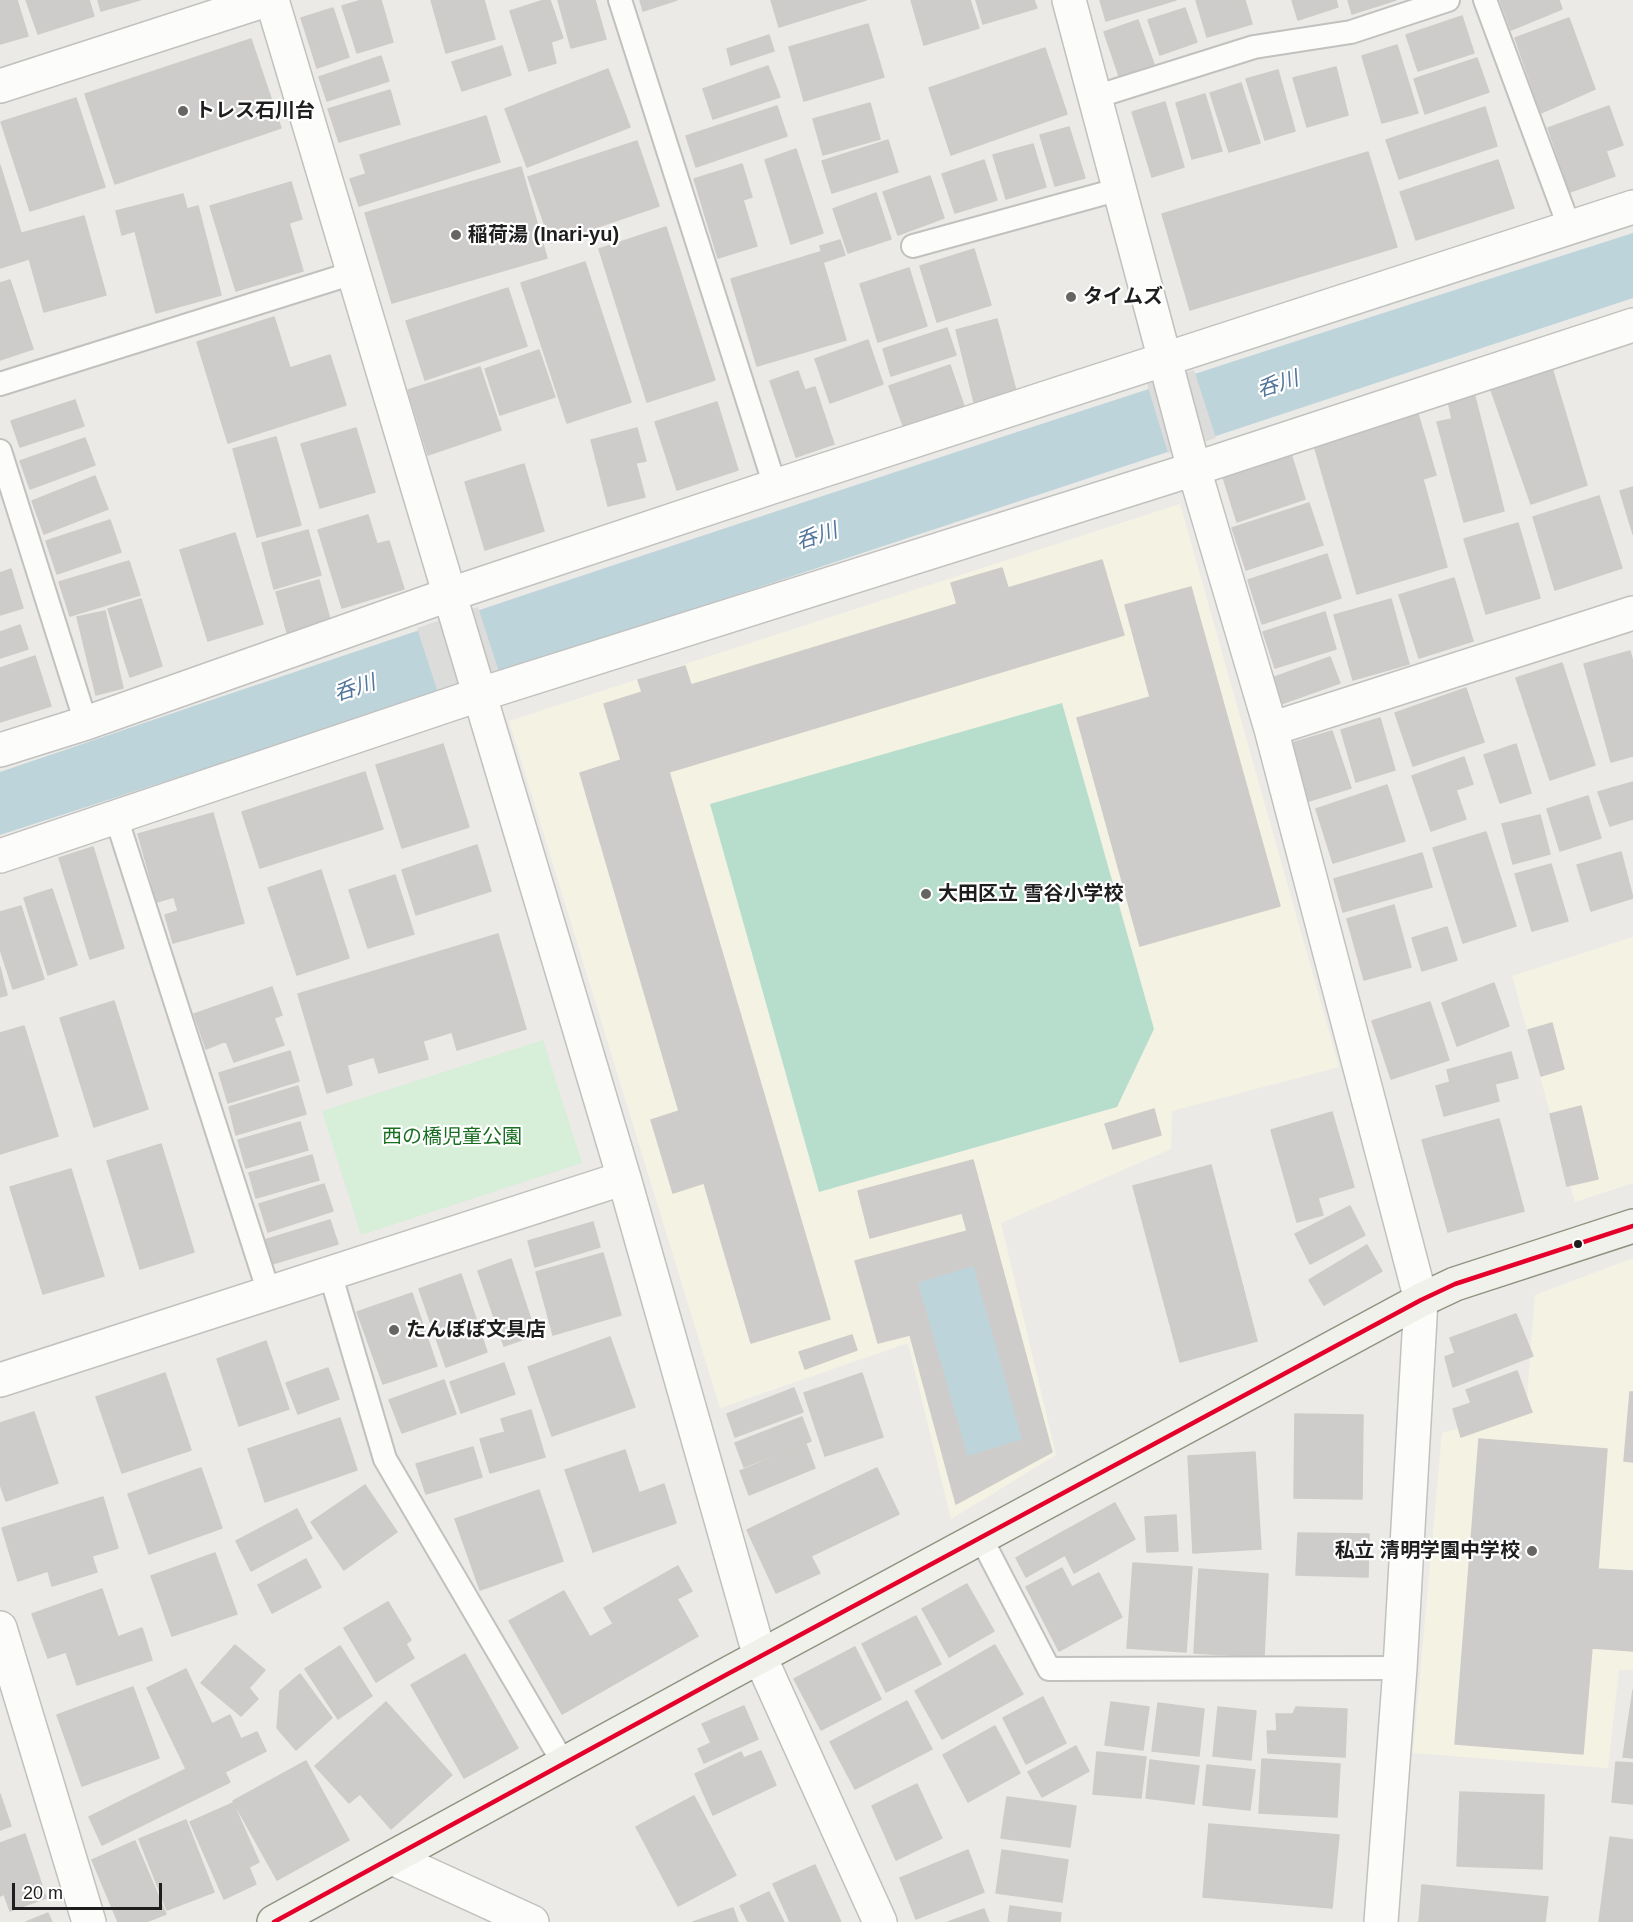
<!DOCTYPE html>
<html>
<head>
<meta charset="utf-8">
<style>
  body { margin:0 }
  #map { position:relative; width:1633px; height:1922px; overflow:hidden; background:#ebeae7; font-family:Arial,sans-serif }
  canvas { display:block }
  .scale { position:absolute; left:12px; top:1883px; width:150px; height:27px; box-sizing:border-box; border:3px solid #1e1e1e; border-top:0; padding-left:8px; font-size:18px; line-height:21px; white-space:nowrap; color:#1e1e1e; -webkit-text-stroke:4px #fff; paint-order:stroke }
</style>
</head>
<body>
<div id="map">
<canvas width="1633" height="1922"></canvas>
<div class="scale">20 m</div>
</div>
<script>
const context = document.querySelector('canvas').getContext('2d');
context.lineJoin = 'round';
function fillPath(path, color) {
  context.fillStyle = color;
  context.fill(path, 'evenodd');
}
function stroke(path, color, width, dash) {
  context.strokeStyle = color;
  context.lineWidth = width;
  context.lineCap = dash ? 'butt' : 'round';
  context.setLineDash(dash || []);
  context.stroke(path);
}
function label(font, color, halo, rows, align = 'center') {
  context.font = font + ' Arial,"Noto Sans JP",sans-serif';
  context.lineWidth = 4.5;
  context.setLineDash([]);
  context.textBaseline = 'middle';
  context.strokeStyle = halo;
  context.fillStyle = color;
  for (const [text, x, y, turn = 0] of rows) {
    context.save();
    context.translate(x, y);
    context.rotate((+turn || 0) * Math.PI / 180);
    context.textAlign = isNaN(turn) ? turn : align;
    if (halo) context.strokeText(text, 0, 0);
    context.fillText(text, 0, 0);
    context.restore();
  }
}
const education = new Path2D(`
  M1180 504 1339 1067 1172 1111 1171 1149 1001 1223 1056 1455 951 1519 908 1343 720 1408 509 721Z
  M1633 937V1183L1575 1202 1512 976Z
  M1633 1258V1670H1619L1608 1768 1413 1753 1442 1433 1526 1410 1535 1295Z`);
const park = new Path2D(`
  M543 1040 582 1163 361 1235 322 1111Z`);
const pitch = new Path2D(`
  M1062 703 1154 1029 1117 1107 819 1192 710 804Z`);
const water = new Path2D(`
  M1633 233V298L515 668 0 835V772C542 587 1087 407 1633 233Z
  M974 1265 1023 1440 967 1457 917 1282Z`);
const pier = new Path2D(`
  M1194 370 1216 438 1168 453 1147 384Z
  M478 607 500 675 439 696 417 628Z`);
const building = new Path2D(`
  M0 0H17L28 36 0 44Z
  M26 0H89L94 16 38 34Z
  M98 0H140L101 11Z
  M362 0H381L393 42 357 53 342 6Z
  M431 0H484L495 39 446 53Z
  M544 0H550L563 38 551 42 556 63 529 71 510 11Z
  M558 0H595L606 39 571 48Z
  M640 0H677L643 11Z
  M771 0H866L779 27Z
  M911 0H970L979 28 924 45Z
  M976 0H1034L1037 8 983 24Z
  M1100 0H1176L1106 21Z
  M1196 0H1245L1252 24 1207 37Z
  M1292 0H1336L1338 7 1298 20Z
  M1348 0H1396L1352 14Z
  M1500 0H1559L1562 9 1511 30Z
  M333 8 349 57 317 68 301 18Z
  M1185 8 1197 42 1160 55 1148 20Z
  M1462 16 1474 53 1418 71 1406 35Z
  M1569 18 1595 89 1541 113 1515 38Z
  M1138 20 1154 64 1119 76 1104 32Z
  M868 24 884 77 804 101 789 47Z
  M769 35 774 51 731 65 727 49Z
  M251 39 281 128 115 184 85 94Z
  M1397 45 1418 113 1382 123 1362 56Z
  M502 46 511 75 462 91 452 62Z
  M1045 48 1067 114 951 155 929 88Z
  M381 56 389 81 327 101 319 77Z
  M1477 58 1489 92 1425 114 1414 79Z
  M768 66 780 97 713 119 703 89Z
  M1336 67 1348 115 1307 127 1293 78Z
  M608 69 630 127 527 167 505 109Z
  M1278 70 1295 131 1265 140 1246 79Z
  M1241 83 1260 143 1229 152 1210 93Z
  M390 90 400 124 339 142 328 109Z
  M1205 94 1222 151 1192 159 1176 103Z
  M76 98 105 187 30 211 1 122Z
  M1165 102 1184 167 1152 177 1132 112Z
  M870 103 880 139 823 155 813 119Z
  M777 106 787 136 696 167 686 136Z
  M1609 106 1623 145 1606 151 1615 176 1570 192 1548 128Z
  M1485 107 1497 146 1399 179 1386 140Z
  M486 116 500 162 359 206 350 179 366 174 360 155Z
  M1069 127 1085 178 1055 186 1040 135Z
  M888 140 898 172 832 193 822 161Z
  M637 141 659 206 551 243 528 177Z
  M1033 144 1046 187 1006 199 993 155Z
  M796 149 823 233 791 244 765 160Z
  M1368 152 1397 247 1190 310 1162 214Z
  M984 160 997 200 955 213 942 174Z
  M1498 160 1514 208 1416 240 1400 192Z
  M742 164 752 197 743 200 757 246 718 258 694 179Z
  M0 165 29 259 0 268Z
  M521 167 547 258 392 303 365 213Z
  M930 176 944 218 898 235 883 192Z
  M291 182 302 219 289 223 303 271 236 291 210 206Z
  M876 193 891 239 848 253 833 209Z
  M183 194 187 209 198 206 221 295 156 313 135 231 122 235 116 211Z
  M84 216 106 295 44 312 22 233Z
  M666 227 715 380 647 402 599 249Z
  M840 240 845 255 824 262 820 246Z
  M974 249 991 305 937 322 920 266Z
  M820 252 846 340 757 366 731 279Z
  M585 262 631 402 567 423 521 283Z
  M909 268 927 326 878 342 860 284Z
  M10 280 33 349 0 360V283Z
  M508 288 527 346 425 380 406 321Z
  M274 317 290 368 330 355 346 405 228 443 197 342Z
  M997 319 1016 391 974 402 956 330Z
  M947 328 956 355 891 376 883 349Z
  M868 340 883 384 830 403 815 359Z
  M539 350 555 397 500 415 485 369Z
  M950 365 966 412 906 434 889 386Z
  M480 367 501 430 428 455 408 390Z
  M1552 368 1587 485 1531 504 1490 387Z
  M798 371 805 390 815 387 834 444 796 457 770 381Z
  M1474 393 1504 511 1464 522 1437 422 1452 419 1448 401Z
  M75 400 84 426 20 447 11 421Z
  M717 402 738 470 677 490 655 422Z
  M1418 414 1436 475 1423 479 1447 567 1357 594 1314 445Z
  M356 428 375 492 320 508 301 444Z
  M637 428 646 461 636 463 645 497 608 506 591 440Z
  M276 437 301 525 257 537 233 449Z
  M85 438 95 465 30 489 20 461Z
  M1291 454 1305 499 1237 522 1223 477Z
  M524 464 544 531 485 550 465 482Z
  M95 476 108 509 44 534 32 501Z
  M1633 487V534L1620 491Z
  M1599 496 1622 568 1555 590 1533 517Z
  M1309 503 1323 545 1246 570 1232 528Z
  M368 515 377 544 389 541 404 589 342 608 318 530Z
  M110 520 121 552 57 574 46 541Z
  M1518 523 1540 598 1486 614 1464 539Z
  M308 530 321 575 274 589 262 543Z
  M235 533 263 624 208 641 180 550Z
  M1327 554 1341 598 1262 624 1248 580Z
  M1102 560 1124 635 669 772 830 1319 751 1343 704 1183 673 1193 651 1120 679 1111 580 773 621 760 604 704 642 692 638 680 685 666 691 685 957 604 951 583 1002 568 1008 588Z
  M129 561 140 595 70 616 59 582Z
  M11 569 23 608 0 615V573Z
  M1454 578 1473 641 1419 658 1399 595Z
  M319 580 331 623 288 636 276 592Z
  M1191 587 1280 906 1140 946 1077 718 1150 697 1125 605Z
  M141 599 162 666 130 677 108 609Z
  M1391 599 1409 664 1353 680 1334 615Z
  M105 611 123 688 96 695 77 617Z
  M1325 612 1336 649 1275 668 1263 632Z
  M20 625 28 649 0 658V632Z
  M1630 651 1633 662V756L1611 762 1584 664Z
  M35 656 51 706 0 722V668Z
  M1330 657 1340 683 1281 704 1272 678Z
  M1562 663 1595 765 1550 780 1516 678Z
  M1466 688 1484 742 1413 766 1395 713Z
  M1380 718 1395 770 1356 782 1341 730Z
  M1332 731 1351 788 1309 801 1292 743Z
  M443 744 469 827 402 848 376 765Z
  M1516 744 1531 793 1500 803 1484 755Z
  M1464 757 1473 784 1456 790 1466 819 1431 831 1412 776Z
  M365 772 383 829 260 868 242 812Z
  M1633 782V819L1610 826 1598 792Z
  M1387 785 1405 841 1333 863 1316 809Z
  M1588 796 1601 838 1560 851 1547 809Z
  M213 813 244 923 173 943 165 915 178 911 174 897 157 902 138 834Z
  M1540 815 1550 854 1513 864 1502 824Z
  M1486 832 1516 926 1463 943 1433 848Z
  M477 845 491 891 416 915 402 870Z
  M93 847 124 948 90 959 59 858Z
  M1621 852 1633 898 1591 911 1577 865Z
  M1422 853 1432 887 1343 912 1334 879Z
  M1551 864 1568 921 1532 931 1515 874Z
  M321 870 349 958 297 975 268 888Z
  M395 875 414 934 368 948 349 890Z
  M52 889 77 965 48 975 24 898Z
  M1394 905 1411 967 1364 980 1347 919Z
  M21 906 44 979 13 989 0 949V912Z
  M1447 927 1457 960 1422 971 1412 938Z
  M498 934 526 1029 457 1050 452 1032 423 1041 428 1059 379 1073 374 1057 347 1065 352 1085 327 1093 298 994Z
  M0 967 7 995 0 997Z
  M1494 983 1509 1026 1457 1046 1442 1003Z
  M272 987 282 1015 274 1018 284 1045 234 1062 226 1041 206 1049 194 1014Z
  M114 1001 148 1109 94 1127 60 1018Z
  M1430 1002 1449 1060 1391 1079 1372 1021Z
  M1552 1023 1564 1069 1541 1076 1528 1030Z
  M24 1026 58 1136 0 1154V1033Z
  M290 1051 299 1081 228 1103 219 1073Z
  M1511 1052 1518 1078 1495 1084 1499 1101 1444 1116 1436 1086 1450 1082 1447 1070Z
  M298 1086 306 1114 236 1135 229 1107Z
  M1581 1106 1598 1179 1567 1186 1550 1114Z
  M1154 1109 1161 1135 1113 1149 1105 1124Z
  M1332 1112 1354 1187 1318 1198 1323 1215 1297 1222 1271 1130Z
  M1499 1119 1524 1211 1448 1232 1422 1140Z
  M300 1122 308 1150 246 1168 238 1140Z
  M161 1144 194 1252 140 1269 107 1161Z
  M312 1155 319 1180 256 1198 249 1173Z
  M973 1160 1052 1452 956 1504 910 1335 878 1343 855 1261 967 1231 962 1213 870 1238 858 1191ZM974 1265 1023 1440 967 1457 917 1282Z
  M1211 1165 1257 1341 1180 1362 1133 1186Z
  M71 1169 104 1276 43 1294 10 1187Z
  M324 1184 333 1211 268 1232 259 1204Z
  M1350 1206 1365 1235 1310 1264 1295 1234Z
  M330 1220 338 1244 269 1265 261 1241Z
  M593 1222 600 1247 535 1267 528 1241Z
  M1367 1245 1382 1271 1324 1305 1309 1280Z
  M603 1253 621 1315 553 1335 536 1272Z
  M511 1259 536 1335 504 1346 478 1271Z
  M461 1274 487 1352 446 1367 419 1289Z
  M412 1293 437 1366 383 1384 357 1312Z
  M1516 1314 1533 1356 1453 1387 1445 1357 1455 1353 1450 1338Z
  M852 1335 857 1350 805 1369 799 1352Z
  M610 1337 635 1407 552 1436 528 1367Z
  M266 1341 289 1409 239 1426 217 1359Z
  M504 1363 515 1394 461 1413 450 1382Z
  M328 1368 339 1399 298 1414 286 1383Z
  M1517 1371 1532 1412 1461 1437 1453 1409 1471 1403 1466 1390Z
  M165 1373 191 1450 122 1473 96 1397Z
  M862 1373 883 1437 825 1456 804 1393Z
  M444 1380 456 1414 402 1433 389 1400Z
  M794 1388 803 1412 735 1437 727 1414Z
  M1630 1392H1633V1462L1624 1461Z
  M531 1410 545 1457 490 1473 480 1439 505 1432 501 1419Z
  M34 1412 58 1483 6 1501 0 1484V1423Z
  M1295 1414 1363 1415 1362 1499 1294 1498Z
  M802 1417 811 1441 744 1467 735 1443Z
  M340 1418 357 1470 265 1502 248 1449Z
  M1479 1439 1607 1449 1598 1569 1633 1571V1651L1592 1648 1583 1754 1455 1744Z
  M806 1444 815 1468 749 1495 740 1471Z
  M473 1447 482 1477 426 1494 416 1464Z
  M625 1450 639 1493 664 1484 676 1523 593 1552 565 1470Z
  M1255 1452 1261 1549 1193 1553 1188 1456Z
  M201 1468 222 1528 149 1554 128 1494Z
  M877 1468 899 1514 811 1556 820 1573 776 1593 747 1530Z
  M365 1485 397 1532 344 1570 311 1522Z
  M539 1490 563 1561 480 1590 455 1519Z
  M103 1497 118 1548 92 1556 97 1572 52 1586 48 1571 18 1581 2 1528Z
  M1115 1503 1135 1539 1074 1573 1065 1555 1026 1577 1016 1558Z
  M297 1509 312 1538 251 1571 236 1541Z
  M1176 1515 1178 1551 1147 1552 1145 1517Z
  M1298 1533 1369 1534 1368 1577 1296 1575Z
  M215 1553 237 1614 172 1636 151 1576Z
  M306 1559 321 1587 272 1613 258 1585Z
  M1133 1563 1192 1567 1186 1652 1127 1648Z
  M678 1566 692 1591 677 1599 698 1636 562 1714 509 1621 564 1591 590 1637 613 1624 604 1608Z
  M1062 1568 1072 1587 1099 1573 1122 1617 1059 1651 1026 1587Z
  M1199 1569 1268 1574 1264 1657 1194 1653Z
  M967 1584 994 1631 949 1657 922 1609Z
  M102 1589 118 1637 142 1628 152 1660 77 1685 66 1652 48 1658 32 1614Z
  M388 1602 411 1640 406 1644 414 1658 376 1682 344 1628Z
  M916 1616 941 1664 886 1692 862 1644Z
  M235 1645 265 1670 249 1688 258 1699 241 1716 201 1683Z
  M995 1645 1023 1694 942 1739 915 1691Z
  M340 1646 372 1696 338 1719 305 1669Z
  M855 1647 881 1699 821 1730 794 1679Z
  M465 1654 518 1748 464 1778 411 1685Z
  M186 1669 212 1724 230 1715 241 1739 257 1732 266 1751 225 1772 230 1782 102 1845 89 1817 186 1769 147 1688Z
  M300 1674 332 1718 296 1750 277 1728 280 1691Z
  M133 1687 159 1758 82 1786 57 1715Z
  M1633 1690V1758L1623 1757Z
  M1043 1697 1066 1743 1026 1764 1003 1718Z
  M907 1701 932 1749 855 1789 830 1742Z
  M386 1702 452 1775 391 1829 360 1794 349 1803 315 1766Z
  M1111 1702 1149 1707 1143 1750 1105 1745Z
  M1158 1703 1204 1709 1199 1756 1152 1751Z
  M744 1706 758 1739 704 1763 698 1749 711 1743 702 1724Z
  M1218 1707 1256 1711 1251 1760 1213 1756Z
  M1296 1707 1347 1709 1345 1757 1268 1753 1267 1731H1277L1276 1714H1293Z
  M995 1726 1020 1773 968 1802 943 1755Z
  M1076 1746 1089 1771 1042 1797 1028 1772Z
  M761 1751 776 1785 713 1815 695 1774 741 1752 744 1758Z
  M1097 1752 1146 1757 1141 1798 1093 1794Z
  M1262 1759 1340 1764 1337 1817 1259 1813Z
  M1150 1760 1199 1766 1194 1804 1146 1798Z
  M306 1761 349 1840 277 1880 233 1801Z
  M1616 1762 1633 1763V1804L1612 1802Z
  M1207 1765 1255 1770 1250 1810 1203 1805Z
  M917 1784 942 1838 896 1860 872 1806Z
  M1460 1792 1544 1795 1542 1869 1457 1866Z
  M0 1794 11 1826 0 1830Z
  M694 1796 736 1875 678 1906 636 1827Z
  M1007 1797 1076 1806 1070 1847 1001 1838Z
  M233 1803 259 1862 249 1867 256 1884 224 1899 190 1822Z
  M186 1820 214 1892 167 1910 139 1839Z
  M1209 1824 1339 1835 1332 1908 1203 1897Z
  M25 1834 46 1898 10 1911 4 1894 0 1896V1843Z
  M1610 1837 1633 1840V1922H1599Z
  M135 1841 166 1914 146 1922H118L92 1860Z
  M968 1850 984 1892 916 1919 900 1878Z
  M1002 1850 1068 1860 1062 1902 996 1893Z
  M815 1865 841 1922H790L773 1884Z
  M1422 1885 1548 1897 1545 1922H1419Z
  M769 1892 784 1922H748L740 1906Z
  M1010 1906 1061 1913 1060 1922H1008Z
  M733 1908 738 1922H693Z
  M984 1909 989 1922H948Z
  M48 1913 52 1922H26Z`);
const lane = new Path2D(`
  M620 0 775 486
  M1485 0 1570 229
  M1095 97 1254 47 1351 32 1448 0
  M913 246 1120 189
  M0 384 353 273
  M0 451 86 723
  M116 817 269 1293
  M330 1273 385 1459 564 1764
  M981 1538 1049 1669 1400 1668`);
const street = new Path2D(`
  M272 0 624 1178 760 1657 880 1922
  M1069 0 1194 469 1271 729 1421 1300 1400 1668 1381 1922
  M0 86 266 0
  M1271 729 1633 613
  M0 750 86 723 448 595 775 486 1633 207
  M0 856 478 695 1194 469 1633 325
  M0 1380 624 1178
  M0 1628 89 1922
  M392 1858 532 1922`);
const secondary = new Path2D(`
  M274 1922 724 1676 1421 1300 1455 1284 1633 1226`);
const bus1 = new Path2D(`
  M274 1922 724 1676 1421 1300 1455 1284 1633 1226`);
const markers = [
  [183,111,6,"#666564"],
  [456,235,6,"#666564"],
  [1071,297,6,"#666564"],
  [926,894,6,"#666564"],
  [1578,1244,5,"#1e1e1e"],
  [394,1330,6,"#666564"],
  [1532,1551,6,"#666564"]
];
const poiNames = [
  ["トレス石川台",195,111],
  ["稲荷湯 (Inari-yu)",468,235],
  ["タイムズ",1083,297],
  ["大田区立 雪谷小学校",938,894],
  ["たんぽぽ文具店",406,1330],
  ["私立 清明学園中学校",1520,1551,"right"]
];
const parkNames = [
  ["西の橋児童公園",452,1137]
];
const waterNames = [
  ["呑川",1278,385,-18],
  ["呑川",817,537,-18],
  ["呑川",355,689,-18]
];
fillPath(education, '#f4f3e3');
fillPath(park, '#d7eed8');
fillPath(pitch, '#b7ddcd');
fillPath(water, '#bed4db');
fillPath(pier, '#dcdcda');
fillPath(building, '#ceccca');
stroke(building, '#ceccc9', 1.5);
stroke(lane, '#c1c1bf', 26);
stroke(street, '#c1c1bf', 36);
stroke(secondary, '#919381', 36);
stroke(lane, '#fcfcfb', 22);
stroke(street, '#fcfcfb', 33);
stroke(secondary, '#f1f1eb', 33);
stroke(bus1, '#e4002b', 4.5);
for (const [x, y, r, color] of markers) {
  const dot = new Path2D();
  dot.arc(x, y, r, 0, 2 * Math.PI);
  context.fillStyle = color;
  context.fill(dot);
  stroke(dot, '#fff', 2);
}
label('bold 20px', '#1e1e1e', '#fff', poiNames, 'left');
label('20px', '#196e21', '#fff', parkNames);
label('italic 21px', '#53769a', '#fff', waterNames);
</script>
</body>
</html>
